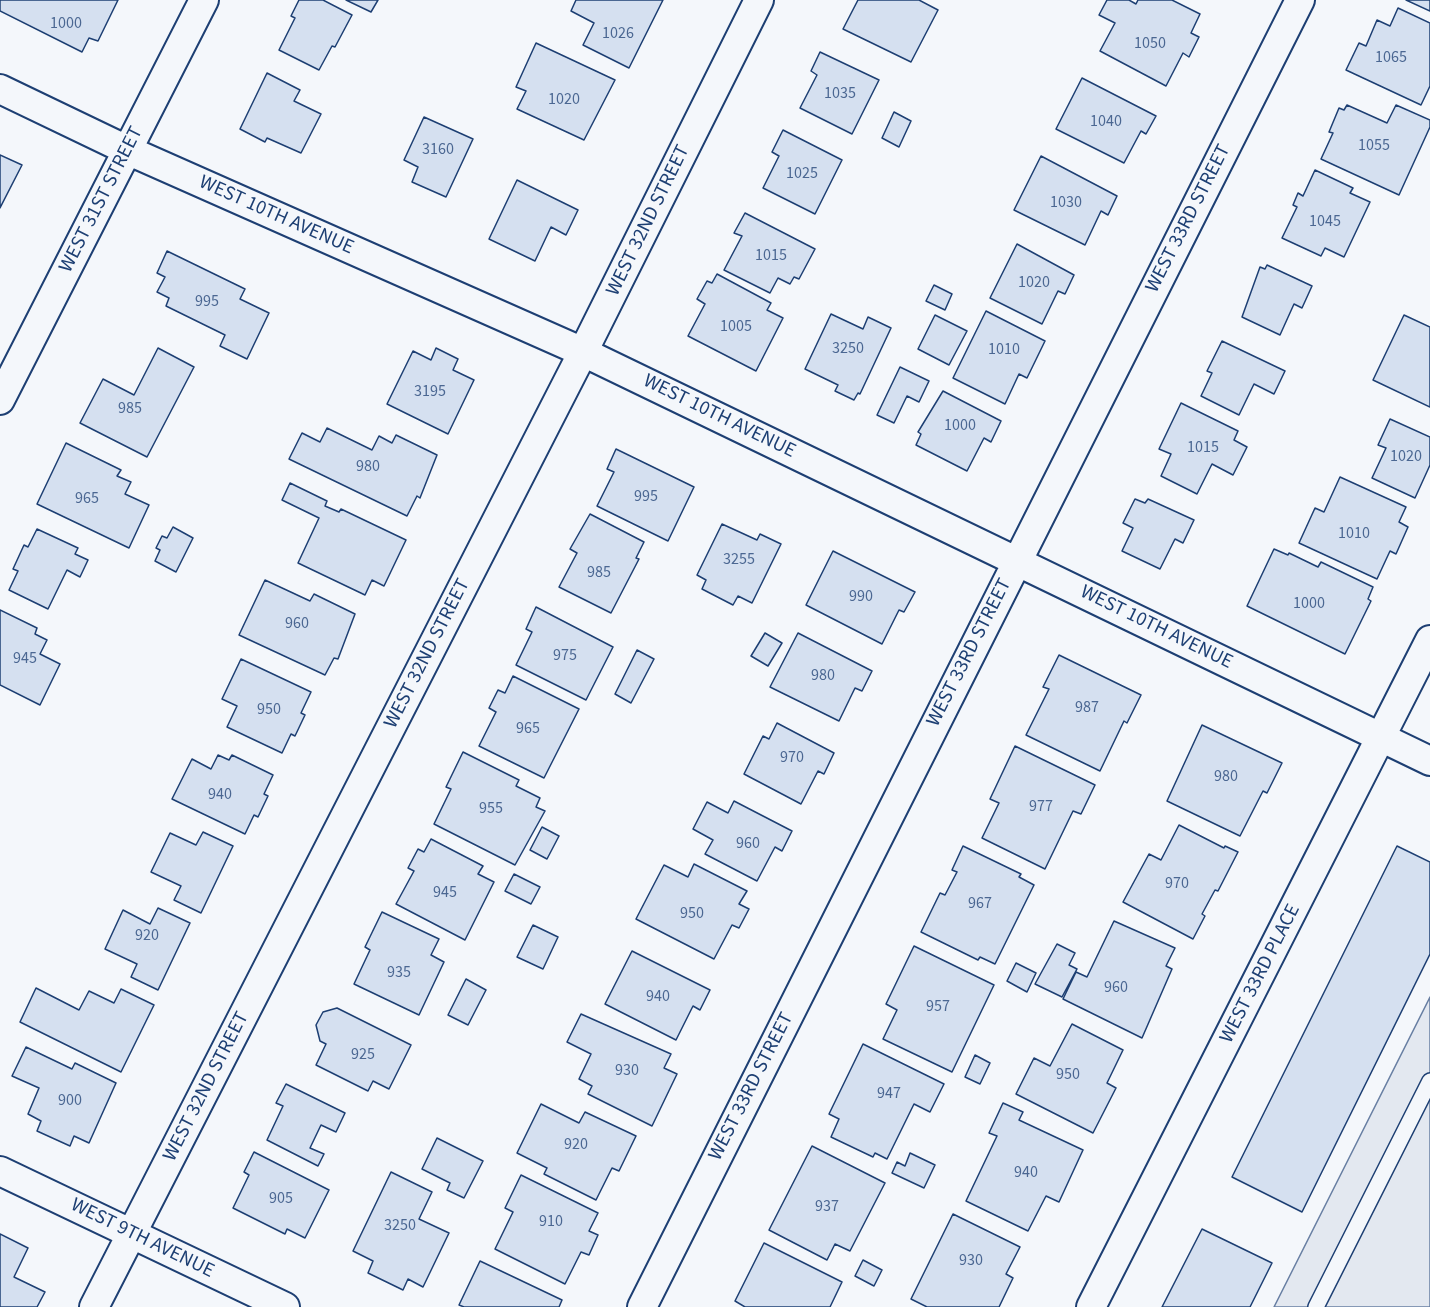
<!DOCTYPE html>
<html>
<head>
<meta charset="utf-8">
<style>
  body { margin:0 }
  canvas { display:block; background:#f4f7fb }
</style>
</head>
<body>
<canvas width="1430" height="1307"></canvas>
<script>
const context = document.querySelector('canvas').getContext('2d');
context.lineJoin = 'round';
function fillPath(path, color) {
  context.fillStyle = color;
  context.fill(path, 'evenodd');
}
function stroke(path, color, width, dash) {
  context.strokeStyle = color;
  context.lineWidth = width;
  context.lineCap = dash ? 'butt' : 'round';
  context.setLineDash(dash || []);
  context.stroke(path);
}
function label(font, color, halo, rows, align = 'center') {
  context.font = font + ' "Source Sans 3",sans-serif';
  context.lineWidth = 4.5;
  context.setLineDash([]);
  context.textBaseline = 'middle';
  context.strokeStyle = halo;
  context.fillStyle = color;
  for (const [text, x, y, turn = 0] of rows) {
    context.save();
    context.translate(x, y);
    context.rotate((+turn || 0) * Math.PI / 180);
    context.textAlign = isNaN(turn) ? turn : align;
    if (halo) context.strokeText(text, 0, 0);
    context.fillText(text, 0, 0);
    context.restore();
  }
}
const parking = new Path2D(`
  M1430 997V1307H1274Z`);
const building = new Path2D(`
  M0 0H118L98 41 89 38 82 52 0 11Z
  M299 0H323L352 15 335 47 332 46 319 70 279 50 295 18 291 16Z
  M346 0H378L371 12Z
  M576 0H663L629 68 583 45 594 23 571 11Z
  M858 0H919L938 10 911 62 843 29Z
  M1107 0H1129L1136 4 1138 0H1172L1200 14 1191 33 1199 37 1189 57 1183 53 1166 86 1100 51 1115 23 1099 15Z
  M1406 0H1430V11Z
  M1398 8 1430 23V86L1421 105 1346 70 1359 43 1366 46 1377 20 1390 26Z
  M536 43 615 80 584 140 517 109 526 91 516 87Z
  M820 52 879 80 852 134 800 108 817 75 811 71Z
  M267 73 300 90 294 101 321 114 301 153 267 138 265 142 240 129Z
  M1082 78 1156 116 1146 134 1141 131 1124 163 1056 129Z
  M1347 105 1387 123 1396 105 1430 120V127L1399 195 1321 159 1333 133 1329 132 1339 108 1344 110Z
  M894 112 911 121 899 147 882 138Z
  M424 117 473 139 446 197 412 182 418 167 404 160Z
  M783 130 842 160 815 214 763 188 779 156 772 152Z
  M0 155 22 165 0 208Z
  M1041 156 1117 196 1108 215 1101 211 1085 245 1014 210Z
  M1315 170 1353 188 1350 193 1370 202 1344 257 1325 248 1321 256 1282 238 1297 207 1293 205 1298 193 1303 196Z
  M517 180 578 210 566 235 551 227 535 261 489 239Z
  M745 213 815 249 799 279 794 277 790 284 778 278 770 293 724 270 742 236 734 233Z
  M1017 244 1074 275 1065 294 1058 291 1042 324 990 298Z
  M167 251 245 289 240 299 269 313 247 359 220 346 225 335 166 306 169 298 157 292 165 277 157 273Z
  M1267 265 1312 286 1302 308 1294 304 1280 335 1242 317 1260 267 1265 269Z
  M717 274 771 303 767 310 783 318 756 371 688 336 705 304 697 299 707 281 712 283Z
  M934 285 952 294 945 310 926 301Z
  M986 311 1045 341 1027 378 1019 374 1005 404 953 378Z
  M831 314 863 329 868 317 891 328 860 394 858 393 854 400 835 391 838 385 805 369Z
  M935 315 967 331 949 365 918 349Z
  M1404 315 1430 327V407L1373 380Z
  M1222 341 1285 371 1274 394 1254 384 1239 415 1201 396 1212 373 1207 371Z
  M158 348 194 367 147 457 80 423 103 379 134 395Z
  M436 348 458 359 453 370 474 380 448 434 387 404 413 351 431 360Z
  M900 367 929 381 919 402 907 396 894 423 877 415Z
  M943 391 1001 421 991 442 984 438 967 471 916 445 921 434 918 432Z
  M1181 403 1238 431 1234 440 1247 447 1233 475 1212 464 1197 494 1161 476 1171 454 1159 449Z
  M1390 419 1430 437V465L1415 498 1372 478 1386 448 1378 445Z
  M327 428 372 450 379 436 392 443 396 435 437 455 420 498 417 496 407 516 289 459 302 433 320 442Z
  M66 443 121 470 117 476 131 482 125 494 149 505 129 548 37 504Z
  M616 449 694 487 668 541 597 506 614 472 607 469Z
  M1340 477 1406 507 1399 522 1408 527 1396 554 1390 551 1377 579 1299 543 1315 508 1324 512Z
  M290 483 327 501 325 506 339 512 341 509 406 540 384 586 372 580 365 595 298 563 319 518 282 500Z
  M1135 499 1145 503 1148 499 1194 520 1183 543 1175 539 1160 569 1122 551 1133 528 1123 523Z
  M590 514 644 542 636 558 639 559 611 613 559 587 577 553 570 549Z
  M722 524 757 540 760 534 781 544 752 603 738 596 733 605 702 589 706 580 697 575Z
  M173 527 193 538 176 572 155 561 160 550 156 548 162 536 167 538Z
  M37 529 78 548 75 554 88 560 80 577 67 570 48 609 9 590 18 571 13 569 24 545 28 547Z
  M1274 549 1288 555 1289 553 1318 567 1321 562 1373 587 1368 599 1371 601 1345 654 1247 606Z
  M833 551 915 592 904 612 899 610 882 644 806 605Z
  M265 580 310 601 314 594 355 614 338 659 334 658 325 675 239 635Z
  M536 607 613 647 586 700 516 665 532 632 526 629Z
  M0 610 37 628 35 634 47 640 40 654 60 664 40 705 0 685Z
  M765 633 782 643 768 666 751 656Z
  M798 633 872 671 862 691 855 688 839 721 770 687Z
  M637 650 654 659 631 703 615 694Z
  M1059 655 1141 695 1127 723 1124 721 1100 771 1026 735 1049 689 1043 687Z
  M241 659 311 692 301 713 305 715 295 736 291 734 282 753 227 727 237 706 222 699Z
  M513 676 579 709 544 778 479 746 496 712 489 708 498 690 505 693Z
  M777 723 834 753 824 774 818 771 801 804 744 774 763 736 769 739Z
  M1202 725 1282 763 1267 793 1263 791 1240 836 1167 801Z
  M1015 746 1095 785 1081 814 1073 811 1045 869 982 838 999 803 990 799Z
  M463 752 519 780 516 786 540 798 536 807 545 811 515 865 434 824 451 789 446 787Z
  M218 755 229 760 232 755 273 775 264 794 268 796 258 817 254 815 245 834 172 799 192 759 211 769Z
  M734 801 792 831 782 851 775 847 757 881 705 854 713 840 693 829 707 802 728 813Z
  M1179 825 1224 848 1225 846 1238 852 1218 891 1215 890 1202 914 1205 916 1193 939 1123 902 1149 854 1161 860Z
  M542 827 559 836 547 859 530 850Z
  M203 832 233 846 201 913 174 900 181 886 151 872 170 833 196 845Z
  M431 839 483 866 478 874 494 882 465 940 396 904 414 871 408 868 418 849 424 852Z
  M963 846 1021 874 1019 877 1034 885 995 964 980 957 978 960 921 932 940 893 945 895 957 872 952 870Z
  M1397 846 1430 862V954L1302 1212 1232 1177Z
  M694 864 747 891 739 904 749 909 739 928 732 925 714 959 636 919 664 865 688 877Z
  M514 874 540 887 531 904 505 891Z
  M158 908 190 923 158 990 131 977 137 964 105 949 123 910 150 924Z
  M382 912 439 939 431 955 444 962 419 1015 354 984 370 950 365 947Z
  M1114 921 1175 948 1166 966 1172 969 1142 1038 1063 999 1076 972 1087 977Z
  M533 925 558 937 543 969 517 957Z
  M1057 944 1075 953 1069 965 1077 969 1062 997 1035 984Z
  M914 946 994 985 952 1072 883 1039 897 1010 886 1004Z
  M632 951 710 990 700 1010 693 1006 676 1040 605 1004Z
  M1016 963 1036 973 1027 992 1007 981Z
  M466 979 486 990 468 1025 448 1015Z
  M36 988 79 1010 89 991 114 1003 121 989 154 1005 121 1072 20 1022Z
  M337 1008 411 1045 389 1089 373 1081 368 1091 316 1065 326 1044 320 1041 316 1025 323 1012Z
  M581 1014 671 1054 664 1068 677 1074 652 1126 588 1094 592 1086 579 1079 591 1054 567 1042Z
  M1072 1024 1123 1050 1107 1083 1116 1088 1093 1133 1016 1094 1034 1058 1050 1066Z
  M863 1044 944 1084 930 1112 914 1104 887 1159 875 1153 873 1157 831 1137 839 1119 829 1114Z
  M26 1047 72 1069 75 1063 116 1083 89 1143 74 1136 70 1146 37 1131 41 1121 28 1114 39 1088 12 1076Z
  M975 1055 990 1063 980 1084 965 1077Z
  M286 1084 345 1113 336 1132 321 1125 310 1148 324 1154 318 1166 267 1140 283 1106 276 1103Z
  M1003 1103 1023 1112 1019 1120 1083 1150 1059 1202 1046 1196 1028 1231 966 1201 997 1136 989 1133Z
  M541 1104 579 1123 585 1112 636 1136 619 1171 612 1168 596 1200 544 1174 547 1168 517 1153Z
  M437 1138 483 1161 464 1198 447 1190 450 1183 422 1169Z
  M812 1146 885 1183 850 1251 835 1244 827 1260 769 1230Z
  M254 1152 329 1190 305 1238 287 1229 285 1234 233 1208 249 1175 244 1172Z
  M910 1153 935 1165 924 1188 892 1173 897 1162 905 1166Z
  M391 1172 432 1192 419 1219 449 1233 423 1287 408 1279 403 1290 368 1273 373 1261 353 1251Z
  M521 1175 598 1213 589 1231 598 1235 589 1255 581 1252 565 1284 495 1249 513 1212 505 1208Z
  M953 1214 1020 1247 1006 1274 1013 1278 999 1307H927L911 1299Z
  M1202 1229 1272 1263 1250 1307H1162Z
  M0 1234 28 1248 14 1277 45 1292 37 1307H0Z
  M764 1243 842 1282 830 1307H745L735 1301Z
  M863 1260 882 1270 874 1286 855 1276Z
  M480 1261 562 1300 559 1307H464L459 1305Z`);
const lane = new Path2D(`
  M1316 1307 1430 1081`);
const street = new Path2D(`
  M0 89 127 150 583 352 1430 761
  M0 400 204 0
  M0 1171 285 1307
  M94 1307 583 352 759 0
  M642 1307 1300 0
  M1091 1307 1430 640`);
const numberNames = [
  ["1000",66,24],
  ["1026",618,34],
  ["1050",1150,44],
  ["1065",1391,58],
  ["1035",840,94],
  ["1020",564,100],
  ["1040",1106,122],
  ["1055",1374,146],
  ["3160",438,150],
  ["1025",802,174],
  ["1030",1066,203],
  ["1045",1325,222],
  ["1015",771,256],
  ["1020",1034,283],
  ["995",207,302],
  ["1005",736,327],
  ["3250",848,349],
  ["1010",1004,350],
  ["3195",430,392],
  ["985",130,409],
  ["1000",960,426],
  ["1015",1203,448],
  ["1020",1406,457],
  ["980",368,467],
  ["995",646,497],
  ["965",87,499],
  ["1010",1354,534],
  ["3255",739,560],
  ["985",599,573],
  ["990",861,597],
  ["1000",1309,604],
  ["960",297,624],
  ["975",565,656],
  ["945",25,659],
  ["980",823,676],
  ["987",1087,708],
  ["950",269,710],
  ["965",528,729],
  ["970",792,758],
  ["980",1226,777],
  ["940",220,795],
  ["977",1041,807],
  ["955",491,809],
  ["960",748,844],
  ["970",1177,884],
  ["945",445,893],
  ["967",980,904],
  ["950",692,914],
  ["920",147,936],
  ["935",399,973],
  ["960",1116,988],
  ["940",658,997],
  ["957",938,1007],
  ["925",363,1055],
  ["930",627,1071],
  ["950",1068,1075],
  ["947",889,1094],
  ["900",70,1101],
  ["920",576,1145],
  ["940",1026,1173],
  ["905",281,1199],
  ["937",827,1207],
  ["910",551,1222],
  ["3250",400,1226],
  ["930",971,1261]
];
const streetNames = [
  ["WEST 31ST STREET",102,200,-63],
  ["WEST 10TH AVENUE",276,216,24],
  ["WEST 33RD STREET",1189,219,-63],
  ["WEST 32ND STREET",649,221,-64],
  ["WEST 10TH AVENUE",719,417,26],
  ["WEST 10TH AVENUE",1156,628,26],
  ["WEST 33RD STREET",970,653,-63],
  ["WEST 32ND STREET",428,654,-63],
  ["WEST 33RD PLACE",1261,974,-63],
  ["WEST 32ND STREET",207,1087,-63],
  ["WEST 33RD STREET",752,1087,-63],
  ["WEST 9TH AVENUE",142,1239,26]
];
fillPath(parking, '#e3e8f0');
stroke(parking, '#687fa3', 1.5);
fillPath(building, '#d5e0f0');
stroke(building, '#1d3f73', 1.5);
stroke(lane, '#1d3f73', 18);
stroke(street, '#1d3f73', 32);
stroke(lane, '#f4f7fb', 15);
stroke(street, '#f4f7fb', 28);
label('16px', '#4b6792', null, numberNames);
label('20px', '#1d3f73', '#f4f7fb', streetNames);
</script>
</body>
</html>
